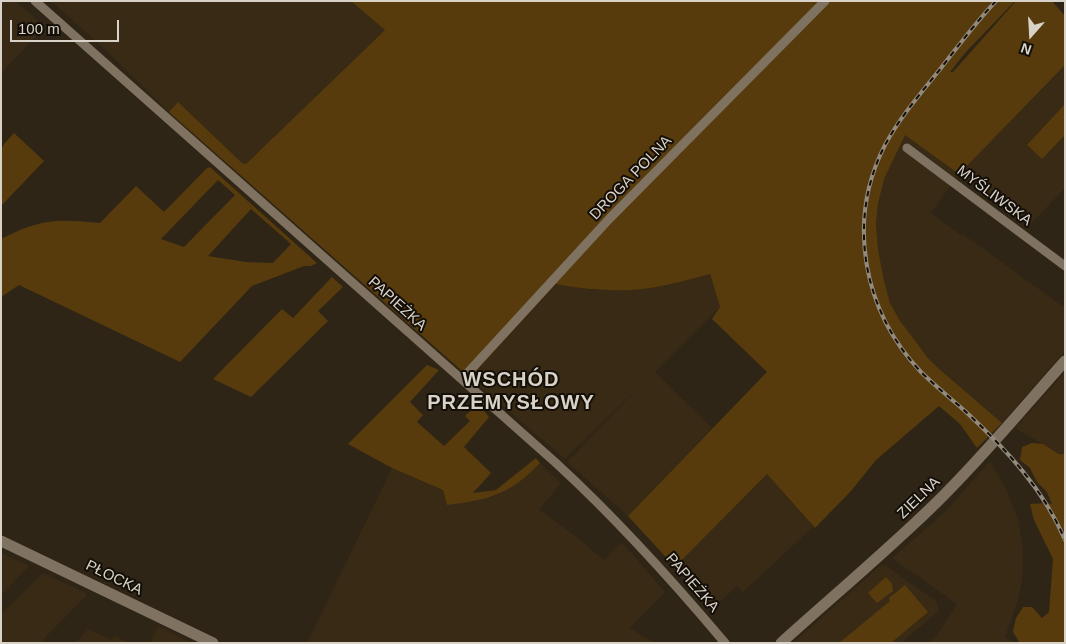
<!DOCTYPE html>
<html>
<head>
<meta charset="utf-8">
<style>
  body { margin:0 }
  #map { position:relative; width:1066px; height:644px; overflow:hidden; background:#2f2516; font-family:Arial,sans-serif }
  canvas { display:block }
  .frame { position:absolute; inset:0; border:2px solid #d9d2c8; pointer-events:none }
  .north { position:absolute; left:1006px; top:10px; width:50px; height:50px; -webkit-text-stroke:4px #130f08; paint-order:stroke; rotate:199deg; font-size:14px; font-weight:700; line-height:20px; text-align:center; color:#d9d2c8 }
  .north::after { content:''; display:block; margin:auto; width:18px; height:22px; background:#d9d2c8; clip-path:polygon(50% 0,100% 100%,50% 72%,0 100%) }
  .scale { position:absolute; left:10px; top:20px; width:109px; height:22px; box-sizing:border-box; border:2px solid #d9d2c8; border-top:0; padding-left:6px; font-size:15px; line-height:18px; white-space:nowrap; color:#d9d2c8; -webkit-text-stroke:4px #130f08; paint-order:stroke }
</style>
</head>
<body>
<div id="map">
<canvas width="1066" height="644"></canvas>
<div class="frame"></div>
<div class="north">N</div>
<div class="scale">100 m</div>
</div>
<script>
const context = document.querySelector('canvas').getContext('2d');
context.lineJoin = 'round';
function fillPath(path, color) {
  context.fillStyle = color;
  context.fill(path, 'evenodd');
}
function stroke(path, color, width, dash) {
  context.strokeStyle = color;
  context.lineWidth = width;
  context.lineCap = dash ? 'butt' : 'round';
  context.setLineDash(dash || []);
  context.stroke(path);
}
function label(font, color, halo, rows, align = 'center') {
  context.font = font + ' Arial,sans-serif';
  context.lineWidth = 4;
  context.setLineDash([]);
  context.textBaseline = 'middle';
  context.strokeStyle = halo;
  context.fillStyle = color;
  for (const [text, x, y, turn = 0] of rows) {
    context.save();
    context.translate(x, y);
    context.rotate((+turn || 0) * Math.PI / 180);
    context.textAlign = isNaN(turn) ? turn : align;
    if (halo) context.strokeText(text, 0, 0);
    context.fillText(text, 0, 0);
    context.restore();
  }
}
const built = new Path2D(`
  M1 1H15L45 27 1 73Z
  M51 1H351L385 30 246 164 242 163 178 102 169 112 99 44Z
  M1065 65V104L1027 145 1042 159 1065 135V188L1029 226 959 174 931 213 962 236 963 234 1065 308V351L1002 423 938 368 915 343 900 321 890 303 884 281 878 249 876 224 878 204 884 176 905 134 959 174Z
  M710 274 720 307 655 372 712 428 628 516 567 462 639 387 565 459 470 378 557 284 594 290H631L670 285Z
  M1065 372V454H1060L1015 428Z
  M990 461 1006 489 1019 522 1023 554 1022 581 1017 604 1005 637 1014 643H928L938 634 957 604 892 558 945 512Z
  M540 463 561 483 539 510 573 534 604 560 622 542 665 592 630 628 654 643H307L392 468 443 490 447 505 473 501 519 482Z
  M767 474 813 527 743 592 737 586 715 607 675 567Z
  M1 553 29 566 1 595Z
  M881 565 886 566 936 601 939 611 901 643H793Z
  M43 573 88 594 40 643H1V614Z
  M158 626 191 643H150Z
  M88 629 110 639 115 636 129 643H75Z`);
const green = new Path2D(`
  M351 1H1015L965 53 950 72H953L1016 1H1052L1065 16V65L959 174 905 135 884 179 878 204 876 224 878 249 884 281 890 303 900 321 928 358 938 368 1002 423 977 448 960 424 939 406 876 460 851 491 815 528 767 474 675 567 628 516 767 372 712 319 720 307 710 274C684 281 657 289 630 290 605 291 581 289 556 284L470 378 169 112 178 102 242 163 246 164 385 30Z
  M1065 104V135L1042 159 1027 145Z
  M14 133 44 161 1 206V150L4 144Z
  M210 167 317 263 311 266H304L252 286 180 362 19 285 1 297V239C19 230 37 222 57 221 71 220 86 222 100 223L136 186 164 212 206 169ZM218 180 235 195 184 247 161 239ZM251 209 291 244 273 263 246 262 208 256Z
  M332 277 343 287 318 311 328 321 251 397 213 379 282 309 293 318Z
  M427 365 439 370 410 402 423 415 417 422 444 446 470 421 465 416 478 404 489 417 464 447 491 473 473 493 496 490 536 458 540 463C533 470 526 477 519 482 498 498 472 502 447 505L443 490 392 468 348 444Z
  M1032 443 1043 444 1059 454H1065V643H1020L1013 632 1016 618 1023 607H1032L1042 618 1049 612 1053 559 1034 520 1030 504 1045 503 1052 504 1047 492 1037 482 1030 468 1020 460 1022 447Z
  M886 577 892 584 893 591 877 603 868 593Z
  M905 585 928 612 891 643H839L890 601 889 598Z`);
const minor = new Path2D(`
  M35 1 556 463C617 519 672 580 725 643
  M907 148 1065 266
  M462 379 610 218 825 1`);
const tertiary = new Path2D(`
  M1 541 213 643
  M781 643C833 596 887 551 937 502 982 458 1023 408 1065 361`);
const rail = new Path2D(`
  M996 1C976 22 959 45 941 68 921 93 900 117 885 145 846 221 863 311 921 372 936 387 952 399 966 412 1006 449 1044 490 1065 540`);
const streetNames = [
  ["DROGA POLNA",631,178,-46],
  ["MYŚLIWSKA",994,196,37],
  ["PAPIEŻKA",397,304,42],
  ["ZIELNA",919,498,-44],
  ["PŁOCKA",114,578,26],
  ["PAPIEŻKA",692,583,49]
];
const districtNames = [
  ["WSCHÓD",511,380],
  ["PRZEMYSŁOWY",511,403]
];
fillPath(built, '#382a14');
fillPath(green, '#573b0c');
stroke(minor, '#7f7261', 9);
stroke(tertiary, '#7f7261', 11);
stroke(rail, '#928a7d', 4);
stroke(rail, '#130f08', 2, [5.5]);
label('15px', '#d9d2c8', '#130f08', streetNames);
context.letterSpacing = '1px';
label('bold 20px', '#d9d2c8', '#130f08', districtNames);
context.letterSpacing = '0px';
</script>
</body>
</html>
